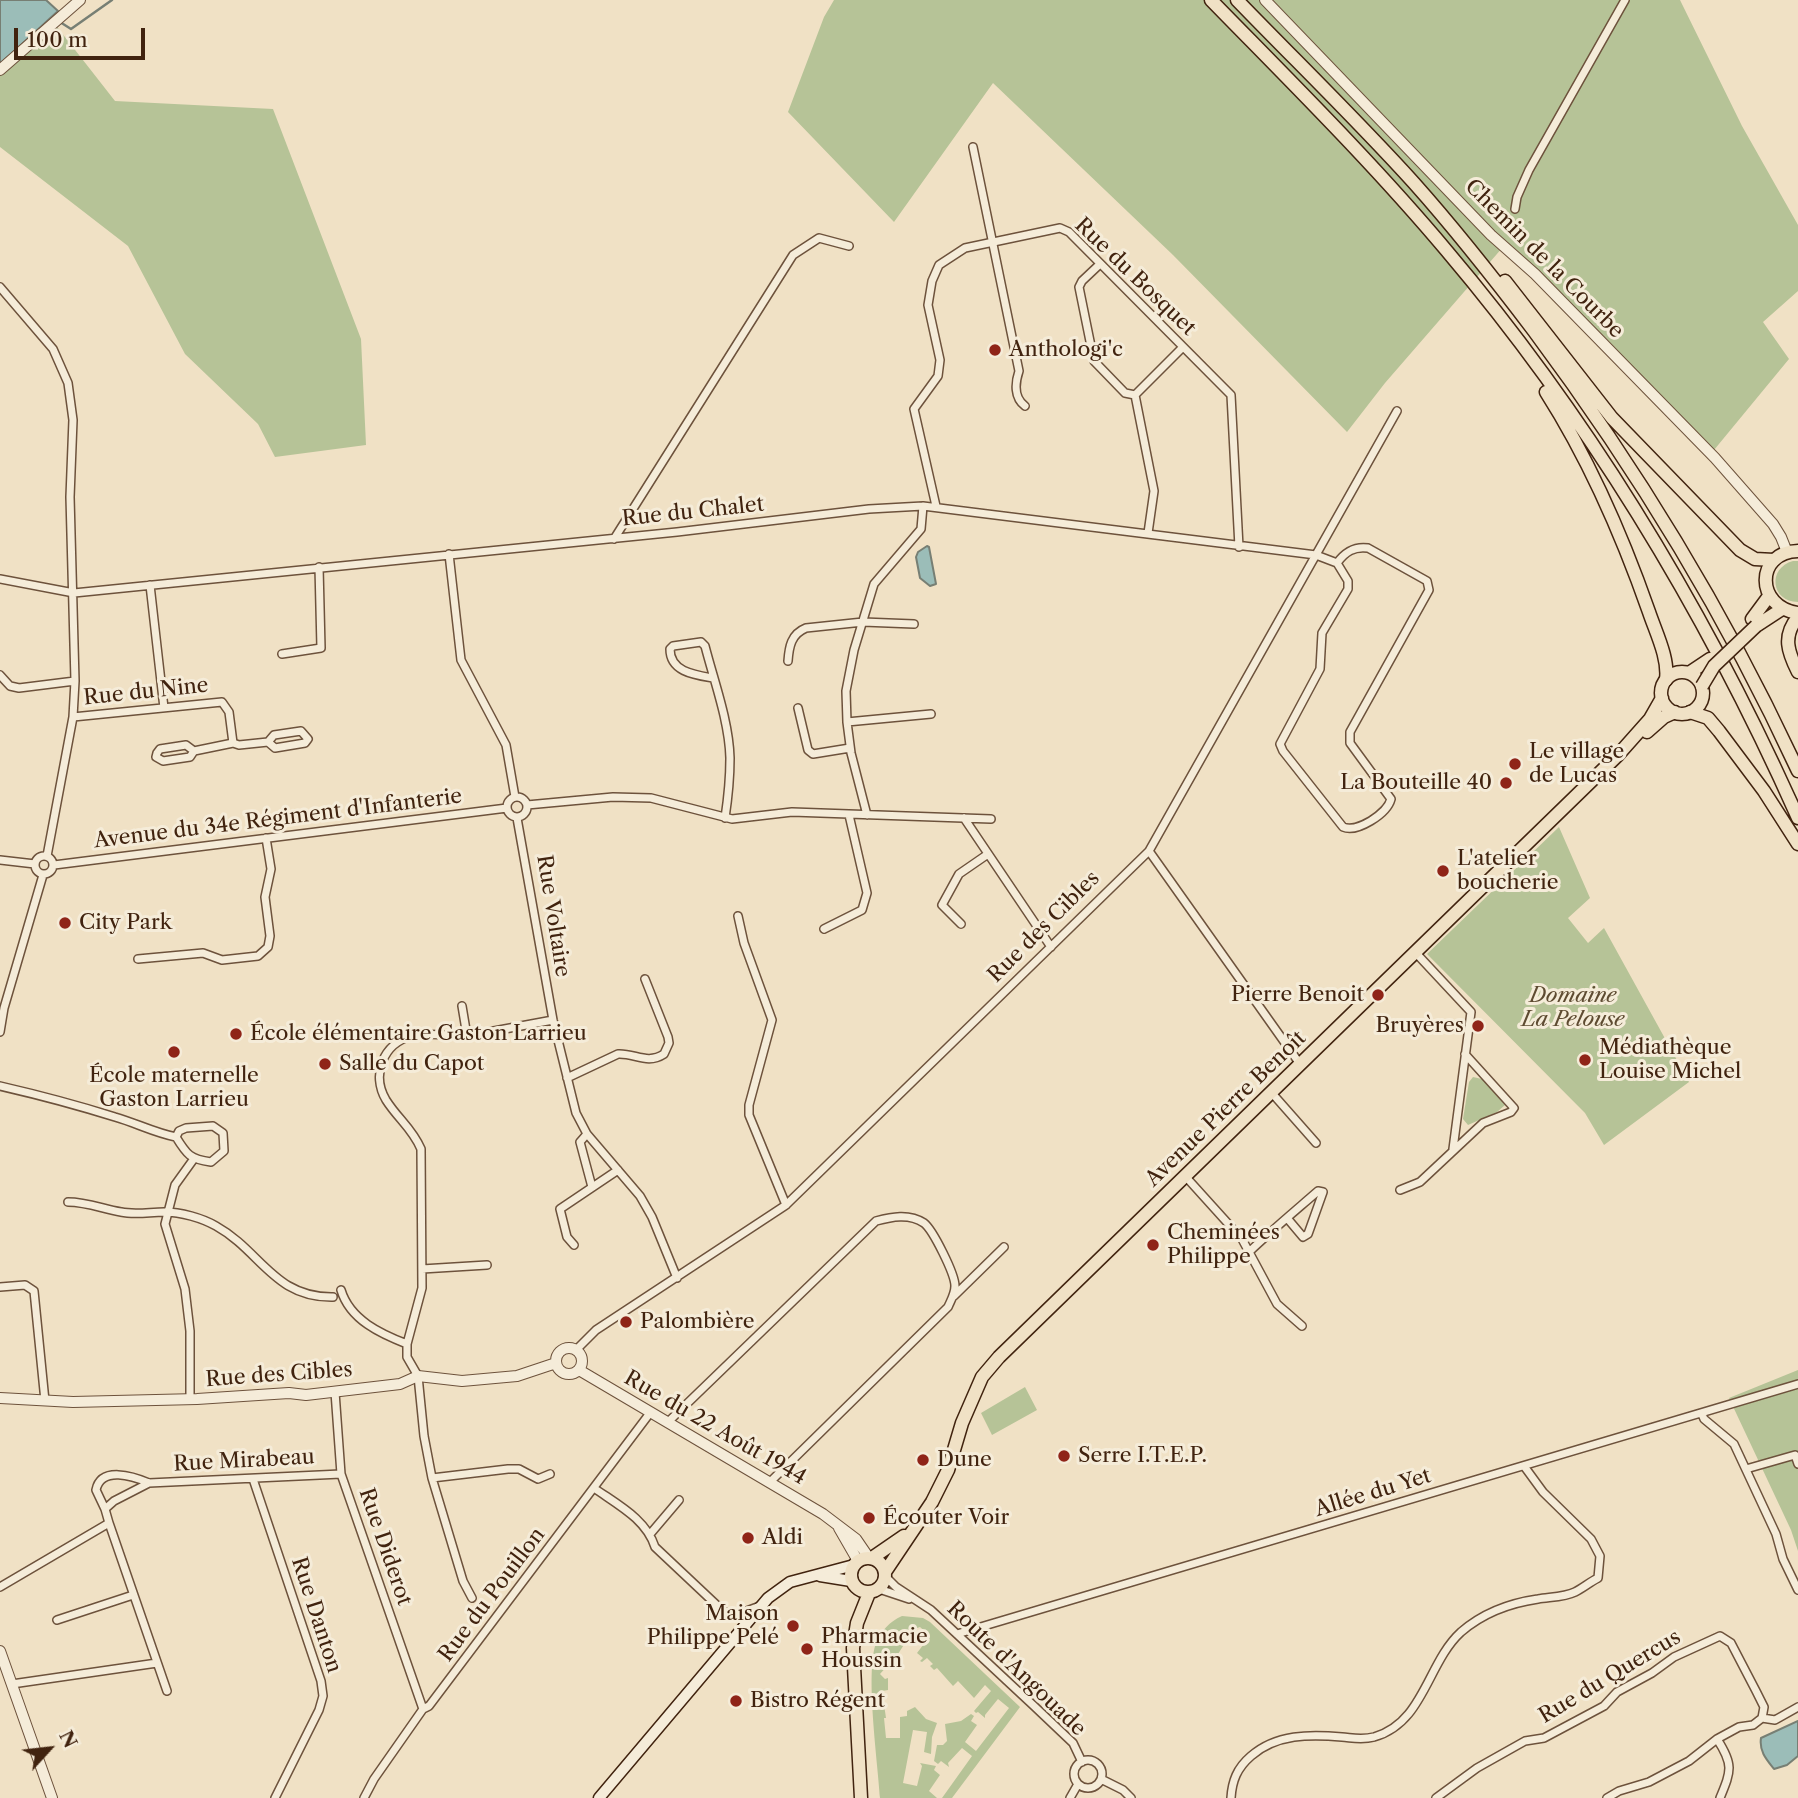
<!DOCTYPE html>
<html>
<head>
<meta charset="utf-8">
<style>
  body { margin:0 }
  #map { position:relative; width:1798px; height:1798px; overflow:hidden; background:#f0e1c5; font-family:"Libre Caslon Text",serif }
  canvas { display:block }
  .north { position:absolute; left:14px; top:1714px; width:70px; height:70px; -webkit-text-stroke:5px #f5ecd9; paint-order:stroke; rotate:63deg; font-size:19px; font-weight:700; line-height:28px; text-align:center; color:#41230f }
  .north::after { content:''; display:block; margin:auto; width:24px; height:32px; background:#41230f; clip-path:polygon(50% 0,100% 100%,50% 72%,0 100%) }
  .scale { position:absolute; left:14px; top:28px; width:131px; height:32px; box-sizing:border-box; border:4px solid #41230f; border-top:0; padding-left:9px; font-size:21px; line-height:24px; white-space:nowrap; color:#41230f; -webkit-text-stroke:5px #f5ecd9; paint-order:stroke }
</style>
</head>
<body>
<div id="map">
<canvas width="1798" height="1798"></canvas>
<div class="north">N</div>
<div class="scale">100 m</div>
</div>
<script>
const context = document.querySelector('canvas').getContext('2d');
context.lineJoin = 'round';
function fillPath(path, color) {
  context.fillStyle = color;
  context.fill(path, 'evenodd');
}
function stroke(path, color, width, dash) {
  context.strokeStyle = color;
  context.lineWidth = width;
  context.lineCap = dash ? 'butt' : 'round';
  context.setLineDash(dash || []);
  context.stroke(path);
}
function label(font, color, halo, rows, align = 'center') {
  context.font = font + ' "Libre Caslon Text",serif';
  context.lineWidth = 6;
  context.setLineDash([]);
  context.textBaseline = 'middle';
  context.strokeStyle = halo;
  context.fillStyle = color;
  for (const [text, x, y, turn = 0] of rows) {
    context.save();
    context.translate(x, y);
    context.rotate((+turn || 0) * Math.PI / 180);
    context.textAlign = isNaN(turn) ? turn : align;
    if (halo) context.strokeText(text, 0, 0);
    context.fillText(text, 0, 0);
    context.restore();
  }
}
const green = new Path2D(`
  M0 0H36L115 101 273 109 361 339 366 445 275 457 258 424 185 354 128 246 0 147Z
  M834 0H1680L1742 126 1798 225V291L1763 322 1789 359 1714 450 1503 247 1385 383 1347 432 1173 255 993 83 894 222 788 112 824 17Z
  M1793 561H1798V602C1771 602 1767 568 1793 561Z
  M1559 827 1590 898 1568 918 1588 943 1604 928 1689 1082 1604 1145 1585 1113 1427 954Z
  M1473 1077 1482 1079 1505 1105 1497 1112 1468 1125 1463 1119 1469 1082Z
  M1798 1370V1551L1791 1530 1729 1398Z
  M1025 1387 1037 1410 992 1435 981 1413Z
  M902 1616 923 1618 930 1622 1020 1707 952 1798H942L972 1756 962 1748 948 1763 949 1767 941 1761 938 1764 934 1761 937 1745H943L947 1741 945 1724 961 1721 971 1714 974 1716 971 1721 977 1725 965 1742 976 1751 1009 1708 998 1699 985 1715V1718L978 1712 976 1713 974 1711 991 1691 985 1685 974 1698 958 1681 953 1686 937 1668 934 1670 930 1666 933 1664 927 1658 922 1662 920 1661 923 1658 917 1653 930 1636 920 1627 914 1629 898 1654 880 1674 885 1679 888 1678V1690L882 1691 886 1718H884L886 1738H900V1717L907 1716V1711L915 1707 926 1719 937 1723 932 1737 931 1754 924 1752 927 1732 913 1730 903 1783 917 1786 922 1766 920 1763 936 1766 934 1770 940 1775 929 1791 937 1798H880C878 1763 865 1673 876 1643 882 1630 889 1622 902 1616Z`);
const water = new Path2D(`
  M0 0H46L58 11 0 64Z
  M927 546 929 547 936 584 930 586 920 578 916 557 918 552Z
  M1798 1721V1756L1787 1765 1774 1769C1766 1759 1759 1751 1761 1738Z`);
const stream = new Path2D(`
  M60 22 71 29 112 0`);
const minor = new Path2D(`
  M973 147 1019 371C1015 383 1014 398 1025 406
  M1515 209 1517 197 1529 170 1625 0
  M1100 264 1082 281 1079 287 1094 361 1125 393 1135 395
  M0 287 53 349 68 383 73 420 70 497 75 681 73 717 47 856
  M936 506 914 409 938 376 940 360 928 305 932 281 939 265 965 248 1060 228 1069 232 1231 395 1239 547
  M1148 533 1154 491 1135 395 1183 347
  M614 539 793 255 819 238 849 246
  M449 554 461 660 506 745 515 797
  M0 579 74 593 677 532 869 509 923 506 1316 555 1337 563C1345 552 1354 546 1368 548L1427 581 1429 590 1350 732V743L1391 799C1387 814 1357 833 1343 827L1283 751 1280 744 1320 669 1322 633 1348 589V581L1337 563
  M150 585 164 708
  M282 654 321 648 319 567
  M788 661C789 647 791 634 806 628L863 622 914 624
  M0 675 10 686 19 688 75 681
  M713 678C695 675 670 672 670 649L673 646 701 642 705 646C714 681 729 721 730 758 730 778 728 798 725 818
  M798 708 808 750 813 754 850 748
  M73 717 222 702 229 712 233 743 194 751 190 757 163 761 156 757 157 753 160 749 186 745 194 751
  M847 722 931 714
  M233 743 239 745 268 742 274 735 301 731 308 739 305 743 275 748 268 742
  M507 807a10 10 0 1 1 20 0a10 10 0 1 1-20 0Z
  M527 805 613 797 651 798 732 819 792 812 991 819
  M867 815 851 753 847 722 846 691 854 650 874 584 921 529 923 506
  M517 818 553 1020 576 1113 587 1134 640 1196 652 1217 677 1278
  M964 818 1051 947
  M1149 851 1300 1064
  M35 865a9 9 0 1 1 18 0a9 9 0 1 1-18 0Z
  M0 860 35 864
  M54 865 507 808
  M738 916 744 943 772 1020 749 1105V1115L786 1205
  M961 924 942 905 959 874 988 854
  M824 929 862 910 867 893 849 815
  M1415 952 1471 1012 1453 1149
  M138 959 203 953 222 960 258 956 268 947 270 936 265 897 271 869 266 838
  M462 1006 467 1036 553 1020
  M0 1032 4 1008 43 875
  M467 1036C452 1036 426 1032 412 1036 383 1043 371 1075 386 1100 398 1119 412 1128 421 1149L422 1288 407 1344V1357L418 1376 424 1436 432 1478 463 1581 472 1598
  M567 1078 618 1054C635 1053 647 1065 664 1054L669 1043 668 1037 645 979
  M0 1086C39 1095 77 1105 115 1117 136 1123 155 1133 176 1137
  M1271 1092 1316 1143
  M213 1126 223 1133 224 1151 211 1162C190 1159 187 1155 176 1137L179 1131 186 1128Z
  M587 1134 580 1142 592 1187
  M1186 1177 1242 1239 1277 1304 1302 1326
  M1400 1190 1420 1182 1483 1123 1511 1112 1514 1108 1465 1054
  M68 1202C87 1202 103 1209 121 1212 135 1215 150 1212 164 1212 181 1212 202 1218 216 1226 261 1251 274 1298 333 1297
  M574 1245 567 1237 560 1209 618 1170
  M1249 1252C1271 1231 1295 1211 1318 1191L1323 1192 1308 1234 1303 1237 1287 1218
  M422 1269 487 1265
  M0 1287 25 1285 34 1291 45 1401
  M341 1290C350 1320 381 1334 407 1344
  M954 1296 1004 1247
  M577 1349 596 1330 786 1205 1149 851 1397 411
  M335 1392 341 1474 423 1709
  M190 1399V1331L185 1289 165 1224 175 1185 193 1160
  M1702 1414 1704 1419 1734 1444 1776 1534 1783 1559 1798 1590
  M668 1422 876 1221C891 1217 909 1213 924 1223 933 1230 955 1274 955 1286 955 1294 951 1300 948 1307L770 1482
  M1746 1469 1795 1455 1798 1464
  M432 1478 508 1469H519L538 1479 550 1474
  M253 1479 321 1681 323 1696 319 1710 275 1798
  M594 1488C618 1505 646 1519 655 1547L723 1611 736 1615 760 1606
  M105 1509 114 1501 149 1483
  M109 1523 167 1691
  M651 1533 679 1500
  M885 1576 896 1587 931 1610 1034 1706 1073 1743 1082 1762
  M0 1587 109 1523 105 1509 96 1490C101 1466 133 1476 149 1483L341 1474
  M879 1589 909 1599
  M57 1620 133 1595
  M957 1634 1798 1384
  M12 1684 157 1663
  M1762 1718 1775 1720 1798 1707
  M1717 1739C1734 1765 1731 1771 1720 1798
  M1074 1774a14 14 0 1 1 28 0a14 14 0 1 1-28 0Z
  M1101 1779 1123 1790 1131 1798
  M364 1798 374 1779 423 1709 429 1706 650 1413
  M1070 1798 1078 1784
  M1231 1798C1232 1781 1237 1768 1251 1756 1276 1734 1310 1734 1342 1737 1354 1738 1362 1740 1374 1737 1424 1723 1427 1663 1461 1632 1483 1613 1510 1603 1538 1599 1550 1597 1565 1597 1575 1592 1583 1588 1590 1582 1598 1578L1600 1556 1591 1539 1543 1492 1524 1466
  M1436 1798 1477 1768 1525 1741 1544 1738 1604 1706 1617 1692 1652 1673 1674 1657 1720 1636 1731 1643 1756 1691 1764 1707 1762 1718
  M1607 1798 1619 1791 1649 1782 1689 1761 1717 1739 1739 1727 1753 1725 1762 1718`);
const tertiary = new Path2D(`
  M1265 0 1491 235 1535 274 1715 458 1773 524 1781 537 1787 552
  M0 70 80 0
  M556 1361a13 13 0 1 1 26 0a13 13 0 1 1-26 0Z
  M579 1370 823 1514 856 1539 869 1558
  M0 1398 73 1402 197 1399 289 1393 306 1395 400 1384 418 1376 462 1381 517 1376 556 1363
  M839 1528 858 1561
  M0 1651 52 1798`);
const secondary = new Path2D(`
  M820 1576 851 1581
  M599 1798 768 1598 790 1582 854 1565`);
const primary = new Path2D(`
  M1798 551C1755 552 1755 607 1798 613
  M1752 619 1769 596
  M1756 626 1782 609
  M1661 693a21 21 0 1 1 42 0a21 21 0 1 1-42 0Z
  M1689 673 1710 659
  M1647 732 1664 717 1675 712
  M851 1575a17 17 0 1 1 34 0a17 17 0 1 1-34 0Z
  M872 1558 904 1536
  M885 1572 932 1502 948 1470 962 1423 982 1377 999 1357 1618 755 1650 719 1662 698
  M861 1798 853 1648 857 1623 869 1593`);
const trunk = new Path2D(`
  M1211 0C1291 82 1372 162 1446 250 1591 421 1707 614 1798 818
  M1237 0C1296 61 1357 120 1414 183 1456 230 1496 281 1534 331 1637 469 1726 615 1798 771
  M1505 281 1612 418 1740 550 1755 559 1774 560
  M1546 392C1590 461 1622 535 1649 612 1656 633 1669 658 1666 680
  M1798 617C1782 636 1788 652 1798 672
  M1690 712 1708 718 1719 731 1764 791 1798 844`);
const primaryBridge = new Path2D(`
  M1702 686 1714 666 1756 626`);
const markers = [
  [995,350,7,"#8f2418"],
  [1515,764,7,"#8f2418"],
  [1506,783,7,"#8f2418"],
  [1443,871,7,"#8f2418"],
  [65,923,7,"#8f2418"],
  [1378,995,7,"#8f2418"],
  [1478,1026,7,"#8f2418"],
  [236,1034,7,"#8f2418"],
  [174,1052,7,"#8f2418"],
  [1585,1060,7,"#8f2418"],
  [325,1064,7,"#8f2418"],
  [1153,1245,7,"#8f2418"],
  [626,1322,7,"#8f2418"],
  [1064,1456,7,"#8f2418"],
  [923,1460,7,"#8f2418"],
  [869,1518,7,"#8f2418"],
  [748,1538,7,"#8f2418"],
  [793,1626,7,"#8f2418"],
  [807,1649,7,"#8f2418"],
  [736,1701,7,"#8f2418"]
];
const streetNames = [
  ["Chemin de la Courbe",1544,259,45],
  ["Rue du Bosquet",1135,277,44],
  ["Rue du Chalet",693,512,-6],
  ["Rue du Nine",146,692,-6],
  ["Avenue du 34e Régiment d'Infanterie",278,819,-7],
  ["Rue Voltaire",553,916,81],
  ["Rue des Cibles",1044,927,-45],
  ["Avenue Pierre Benoît",1226,1109,-44],
  ["Rue des Cibles",279,1375,-4],
  ["Rue du 22 Août 1944",715,1428,30],
  ["Rue Mirabeau",244,1461,-3],
  ["Allée du Yet",1373,1493,-17],
  ["Rue Diderot",385,1547,71],
  ["Rue du Pouillon",492,1595,-53],
  ["Rue Danton",316,1615,72],
  ["Route d'Angouade",1016,1669,44],
  ["Rue du Quercus",1610,1677,-31]
];
const poiNames = [
  ["Anthologi'c",1009,350],
  ["Le village",1529,752],
  ["de Lucas",1529,776],
  ["La Bouteille 40",1492,783,"right"],
  ["L'atelier",1457,859],
  ["boucherie",1457,883],
  ["City Park",79,923],
  ["Pierre Benoit",1364,995,"right"],
  ["Bruyères",1464,1026,"right"],
  ["École élémentaire Gaston Larrieu",250,1034],
  ["Médiathèque",1599,1048],
  ["Louise Michel",1599,1072],
  ["Salle du Capot",339,1064],
  ["École maternelle",174,1076,"center"],
  ["Gaston Larrieu",174,1100,"center"],
  ["Cheminées",1167,1233],
  ["Philippe",1167,1257],
  ["Palombière",640,1322],
  ["Serre I.T.E.P.",1078,1456],
  ["Dune",937,1460],
  ["Écouter Voir",883,1518],
  ["Aldi",762,1538],
  ["Maison",779,1614,"right"],
  ["Philippe Pelé",779,1638,"right"],
  ["Pharmacie",821,1637],
  ["Houssin",821,1661],
  ["Bistro Régent",750,1701]
];
const parkNames = [
  ["Domaine",1573,996],
  ["La Pelouse",1573,1020]
];
fillPath(green, '#b6c397');
fillPath(water, '#9bbdb8');
stroke(water, '#777f74', 2);
stroke(stream, '#777f74', 2.5);
stroke(minor, '#6d523c', 10);
stroke(tertiary, '#6d523c', 12);
stroke(secondary, '#41230f', 13);
stroke(primary, '#41230f', 15);
stroke(trunk, '#41230f', 15);
stroke(minor, '#f5ecd9', 7);
stroke(tertiary, '#f5ecd9', 10);
stroke(secondary, '#f5ecd9', 10);
stroke(primary, '#f0e1c5', 12);
stroke(trunk, '#f0e1c5', 12);
stroke(primaryBridge, '#41230f', 15, []);
stroke(primaryBridge, '#f0e1c5', 12);
for (const [x, y, r, color] of markers) {
  const dot = new Path2D();
  dot.arc(x, y, r, 0, 2 * Math.PI);
  context.fillStyle = color;
  context.fill(dot);
  stroke(dot, '#f5ecd9', 2.5);
}
label('21px', '#41230f', '#f5ecd9', streetNames);
label('21px', '#41230f', '#f5ecd9', poiNames, 'left');
label('italic 21px', '#5e4b31', '#f5ecd9', parkNames);
</script>
</body>
</html>
